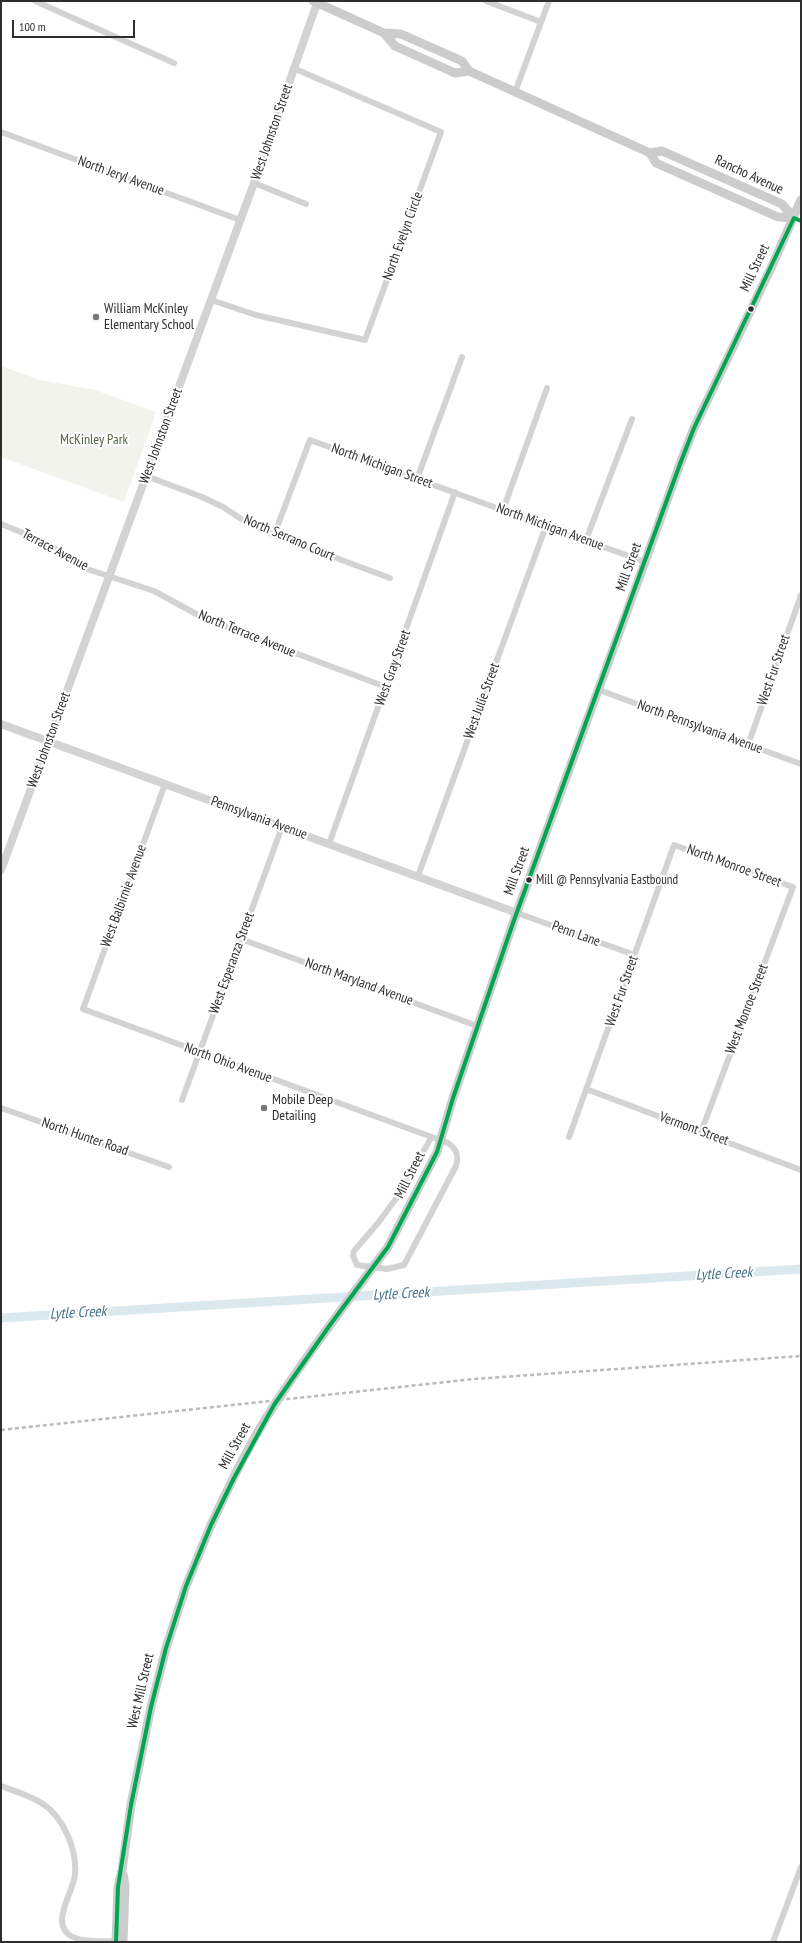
<!DOCTYPE html>
<html>
<head>
<meta charset="utf-8">
<style>
  body { margin:0 }
  #map { position:relative; width:802px; height:1943px; overflow:hidden; background:#fff; font-family:"PT Sans Narrow",sans-serif }
  canvas { display:block }
  .frame { position:absolute; inset:0; border:2px solid #2e2e2e; pointer-events:none }
  .scale { position:absolute; left:12px; top:20px; width:123px; height:18px; box-sizing:border-box; border:2px solid #2e2e2e; border-top:0; padding-left:5px; font-size:12px; line-height:14px; white-space:nowrap; color:#2e2e2e; -webkit-text-stroke:3px #fff; paint-order:stroke }
</style>
</head>
<body>
<div id="map">
<canvas width="802" height="1943"></canvas>
<div class="frame"></div>
<div class="scale">100 m</div>
</div>
<script>
const context = document.querySelector('canvas').getContext('2d');
context.lineJoin = 'round';
function fillPath(path, color) {
  context.fillStyle = color;
  context.fill(path, 'evenodd');
}
function stroke(path, color, width, dash) {
  context.strokeStyle = color;
  context.lineWidth = width;
  context.lineCap = dash ? 'butt' : 'round';
  context.setLineDash(dash || []);
  context.stroke(path);
}
function label(font, color, halo, rows, align = 'center') {
  context.font = font + ' "PT Sans Narrow",sans-serif';
  context.lineWidth = 4;
  context.setLineDash([]);
  context.textBaseline = 'middle';
  context.strokeStyle = halo;
  context.fillStyle = color;
  for (const [text, x, y, turn = 0] of rows) {
    context.save();
    context.translate(x, y);
    context.rotate((+turn || 0) * Math.PI / 180);
    context.textAlign = isNaN(turn) ? turn : align;
    if (halo) context.strokeText(text, 0, 0);
    context.fillText(text, 0, 0);
    context.restore();
  }
}
const green = new Path2D(`
  M1 366 40 380 95 390 156 412 124 502 1 457Z`);
const canal = new Path2D(`
  M1 1318 801 1269`);
const minor = new Path2D(`
  M35 1 174 63
  M486 1 541 22
  M515 92 549 1
  M1 132 240 220
  M254 183 306 204
  M211 300 256 315 365 340 441 132 293 68
  M146 476 202 497 223 507 249 524 274 535 390 578
  M417 479 462 357
  M503 510 547 388
  M1 524 35 538 54 548 72 561 87 569 154 591 200 616 231 629 386 687
  M274 535 310 440 645 562
  M586 540 632 419
  M599 690 801 764
  M748 745 801 595
  M165 784 83 1009 448 1143C457 1149 459 1156 456 1166L404 1265 387 1269 357 1265 353 1256 354 1251 378 1223 398 1196 431 1138
  M329 844 455 492
  M418 876 546 526
  M517 913 635 955
  M241 939 477 1026
  M586 1089 801 1170
  M182 1100 282 827
  M1 1108 169 1167
  M569 1137 674 845 793 887 701 1132
  M1 1786C15 1791 31 1796 43 1804 64 1818 77 1850 75 1874 74 1892 49 1923 71 1936 83 1943 102 1941 116 1941
  M773 1942 801 1867`);
const tertiary = new Path2D(`
  M1 724 517 913
  M1 870 254 183 317 3`);
const secondary = new Path2D(`
  M313 1 384 33 401 34 462 61 469 71
  M384 33 395 46 455 73 469 71 650 153 662 151 782 204 794 218
  M650 153 656 163 778 217 794 218
  M388 1247 437 1152 453 1098 513 923 645 562 680 464 694 428 772 266 801 200
  M116 1942 118 1887 122 1870 131 1805 151 1707 166 1648 186 1586 211 1525
  M123 1942 125 1886 123 1874`);
const rail = new Path2D(`
  M1 1430 474 1379 801 1356`);
const secondaryBridge = new Path2D(`
  M211 1525C230 1484 250 1442 275 1404 310 1350 349 1299 388 1247`);
const bus1 = new Path2D(`
  M116 1942 118 1887 131 1805 151 1707 166 1648 186 1586 211 1525 234 1478 274 1405 330 1325 388 1247 437 1152 453 1098 513 923 680 464 694 428 794 218 801 221`);
const markers = [
  [751,309,3.5,"#2e2e2e"],
  [96,317,4,"#777"],
  [529,880,3.5,"#2e2e2e"],
  [264,1108,4,"#777"]
];
const busNames = [
  ["Mill @ Pennsylvania Eastbound",536,880]
];
const streetNames = [
  ["West Johnston Street",272,132,-71],
  ["Rancho Avenue",749,175,25],
  ["North Jeryl Avenue",121,176,20],
  ["North Evelyn Circle",403,236,-70],
  ["Mill Street",755,268,-65],
  ["West Johnston Street",161,436,-70],
  ["North Michigan Street",382,466,20],
  ["North Michigan Avenue",550,527,20],
  ["North Serrano Court",289,538,23],
  ["Terrace Avenue",55,550,28],
  ["Mill Street",629,567,-70],
  ["North Terrace Avenue",247,634,22],
  ["West Gray Street",393,668,-70],
  ["West Fur Street",774,670,-71],
  ["West Julie Street",482,701,-70],
  ["North Pennsylvania Avenue",700,727,20],
  ["West Johnston Street",49,740,-70],
  ["Pennsylvania Avenue",259,818,20],
  ["North Monroe Street",734,866,20],
  ["Mill Street",517,871,-70],
  ["West Balbirnie Avenue",124,896,-70],
  ["Penn Lane",576,934,20],
  ["West Esperanza Street",232,963,-70],
  ["North Maryland Avenue",359,982,20],
  ["West Fur Street",622,991,-71],
  ["West Monroe Street",747,1009,-69],
  ["North Ohio Avenue",228,1063,20],
  ["Vermont Street",694,1129,20],
  ["North Hunter Road",85,1137,19],
  ["Mill Street",410,1175,-63],
  ["Mill Street",235,1446,-61],
  ["West Mill Street",141,1691,-77]
];
const poiNames = [
  ["William McKinley",104,309],
  ["Elementary School",104,325],
  ["Mobile Deep",272,1100],
  ["Detailing",272,1116]
];
const parkNames = [
  ["McKinley Park",94,440]
];
const waterNames = [
  ["Lytle Creek",724,1274,-3],
  ["Lytle Creek",401,1294,-3],
  ["Lytle Creek",78,1313,-3]
];
fillPath(green, '#f1f3ec');
stroke(canal, '#dbe9ef', 9);
stroke(minor, '#d3d3d3', 6);
stroke(tertiary, '#d3d3d3', 8);
stroke(secondary, '#ccc', 9);
stroke(rail, '#bababa', 2.5, [4, 3]);
stroke(secondaryBridge, '#ccc', 9);
stroke(bus1, '#00a651', 4);
for (const [x, y, r, color] of markers) {
  const dot = new Path2D();
  dot.arc(x, y, r, 0, 2 * Math.PI);
  context.fillStyle = color;
  context.fill(dot);
  stroke(dot, '#fff', 1.5);
}
label('13px', '#2e2e2e', '#fff', busNames, 'left');
label('14px', '#2e2e2e', '#fff', streetNames);
label('14px', '#2e2e2e', '#fff', poiNames, 'left');
label('14px', '#546540', '#fff', parkNames);
label('italic 15px', '#447288', '#fff', waterNames);
</script>
</body>
</html>
